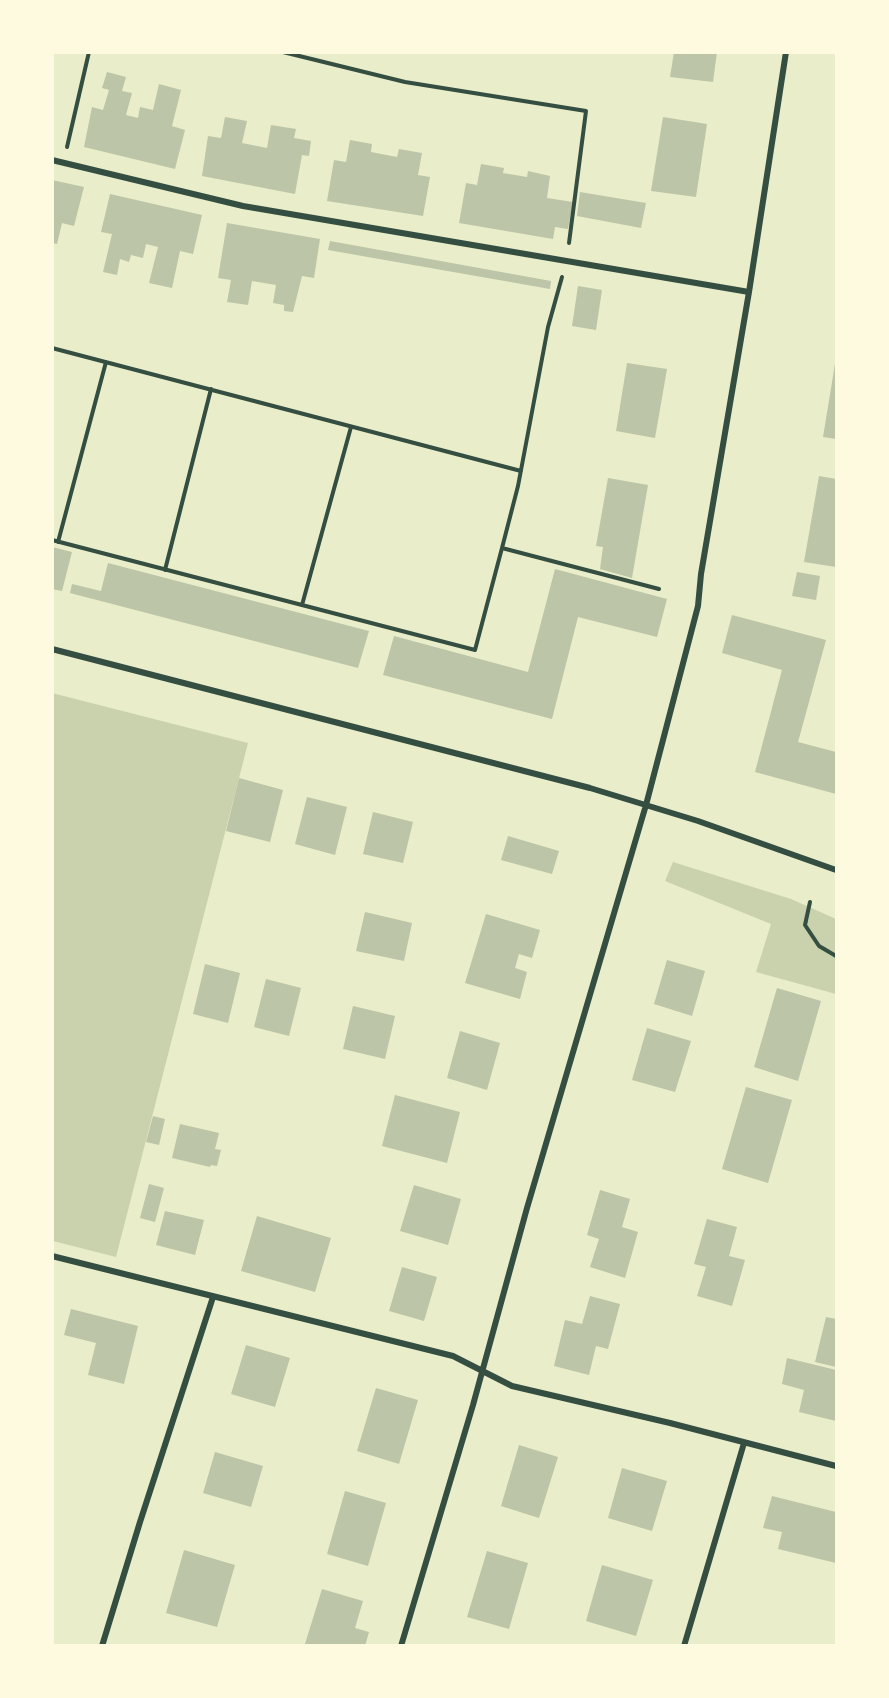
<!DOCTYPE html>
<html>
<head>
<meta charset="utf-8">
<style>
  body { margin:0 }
  #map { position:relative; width:889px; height:1698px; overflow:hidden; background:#e9edc9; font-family:Inter,sans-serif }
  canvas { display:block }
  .frame { position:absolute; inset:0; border:54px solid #fefae0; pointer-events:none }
</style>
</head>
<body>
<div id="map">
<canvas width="889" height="1698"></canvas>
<div class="frame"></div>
</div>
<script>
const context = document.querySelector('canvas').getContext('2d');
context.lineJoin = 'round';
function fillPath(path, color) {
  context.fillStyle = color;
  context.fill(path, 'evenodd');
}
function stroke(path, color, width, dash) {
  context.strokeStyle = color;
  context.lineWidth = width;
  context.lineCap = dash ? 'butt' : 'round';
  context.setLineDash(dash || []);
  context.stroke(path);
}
const green = new Path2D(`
  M52 693 248 743 116 1257 53 1241Z
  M673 862 791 899 836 919V994L756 972 771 924 665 881Z`);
const building = new Path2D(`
  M674 52H717L713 82 670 77Z
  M107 72 126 77 122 91 132 93 126 115 138 118 140 107 153 110 159 84 181 90 172 126 185 130 175 169 84 147 92 107 103 110 109 90 102 88Z
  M225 117 247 121 242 143 267 148 271 125 296 129 294 138 311 141 309 156 302 155 295 194 202 176 208 136 221 138Z
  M663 117 707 124 696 197 651 191Z
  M350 140 372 144 371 152 397 157 399 149 422 153 418 175 430 177 423 216 327 201 334 160 346 162Z
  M481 164 504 168 503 173 527 177 528 171 550 176 547 198 573 202 568 229 555 227 553 239 459 223 466 183 477 185Z
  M52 180 84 187 74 226 62 223 57 244 52 243Z
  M580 192 646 203 641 228 577 216Z
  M110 194 202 215 193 254 180 251 172 288 149 283 158 247 146 244 143 258 131 255 129 262 120 259 117 275 103 272 112 234 101 232Z
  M227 223 320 239 314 278 302 276 293 312 284 311V305L273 303 276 285 252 281 248 305 227 302 231 280 218 278Z
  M330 241 551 281 550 289 328 250Z
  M578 286 602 290 596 330 572 326Z
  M627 363 667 369 655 438 616 431Z
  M835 364H836V439L823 437Z
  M819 476 836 479V567L804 562Z
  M608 478 648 485 632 578 600 569 603 547 596 546Z
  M52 547 72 552 62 591 52 589Z
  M108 563 369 631 358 668 70 593 72 584 101 591Z
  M555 569 667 599 657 637 578 617 552 719 383 675 394 636 528 672Z
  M797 572 820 576 816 600 792 596Z
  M732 615 826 640 798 742 836 752V794L755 772 782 670 722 653Z
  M239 778 283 790 270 842 226 831Z
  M307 797 347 807 335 855 295 844Z
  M373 812 413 822 403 863 363 854Z
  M508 836 559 851 552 874 501 860Z
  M365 912 412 923 404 961 356 951Z
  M486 914 540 930 532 958 519 954 515 968 527 972 520 999 465 983Z
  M667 960 705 971 692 1016 654 1004Z
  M205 964 240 973 228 1023 193 1014Z
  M266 979 301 988 289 1036 254 1027Z
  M777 988 821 1001 798 1081 754 1067Z
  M353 1006 395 1016 385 1059 343 1049Z
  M647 1028 691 1041 675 1092 632 1080Z
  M460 1031 500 1043 487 1090 447 1078Z
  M746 1087 792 1100 768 1183 722 1169Z
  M395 1095 460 1112 447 1163 382 1146Z
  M153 1116 165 1119 159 1145 146 1142Z
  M180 1124 219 1133 215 1149 221 1150 217 1166 211 1165 210 1167 172 1158Z
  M149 1184 164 1188 155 1222 140 1218Z
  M414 1185 461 1199 448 1245 400 1231Z
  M600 1190 630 1199 622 1227 638 1232 625 1278 590 1267 599 1239 587 1235Z
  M165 1211 204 1220 195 1255 156 1245Z
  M257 1216 331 1238 315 1292 241 1271Z
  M707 1219 737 1227 729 1256 745 1260 732 1306 697 1296 706 1267 694 1264Z
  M402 1267 437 1277 424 1321 389 1311Z
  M590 1296 620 1304 608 1349 596 1346 589 1375 554 1366 565 1320 582 1324Z
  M71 1309 138 1326 124 1384 88 1375 96 1343 64 1335Z
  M826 1317 836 1319V1367L815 1362Z
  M246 1345 290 1358 275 1407 231 1394Z
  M787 1358 836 1370V1421L799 1412 804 1390 782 1384Z
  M376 1388 418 1400 399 1464 357 1451Z
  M519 1445 558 1457 539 1518 501 1506Z
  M215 1452 263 1466 251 1507 203 1493Z
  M622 1468 667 1481 652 1531 608 1518Z
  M345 1491 386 1503 368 1566 327 1554Z
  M772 1496 836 1512V1563L778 1549 782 1532 763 1528Z
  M184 1550 235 1565 217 1627 166 1613Z
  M487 1551 528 1563 509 1629 467 1617Z
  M602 1565 653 1580 636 1636 586 1621Z
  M322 1589 363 1601 355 1628 369 1632 365 1646 305 1644Z`);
const path = new Path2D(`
  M283 52 405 82 586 111 569 243
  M67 147 89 52
  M562 277 548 327 518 486 502 548 659 589
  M52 348 521 471
  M52 540 475 650 502 548
  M58 542 106 362
  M165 570 211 389
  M302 605 351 427
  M810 902 805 925 819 946 836 956`);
const minor = new Path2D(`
  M52 160 243 206 749 292
  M52 649 590 788 698 821 836 870
  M52 1256 453 1356 512 1386 670 1423 836 1466
  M102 1646 140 1522 213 1297
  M401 1646 473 1405 527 1208 646 805 698 606 701 574 749 292 786 52
  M684 1646 744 1443`);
fillPath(green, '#cad2ad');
fillPath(building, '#bcc5a7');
stroke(path, '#344e41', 4);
stroke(minor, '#344e41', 6);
</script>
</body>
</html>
